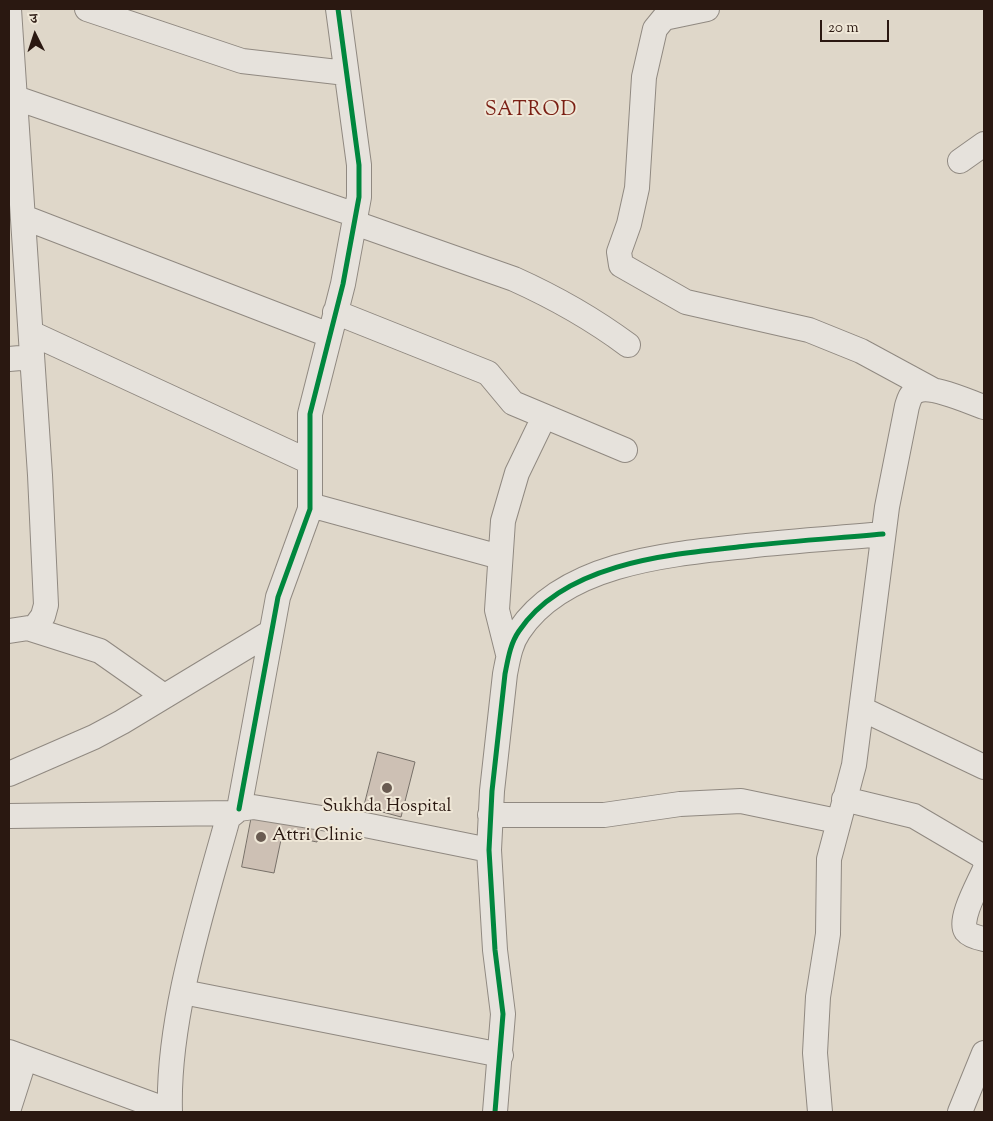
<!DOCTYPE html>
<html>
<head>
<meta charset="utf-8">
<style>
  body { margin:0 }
  #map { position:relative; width:993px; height:1121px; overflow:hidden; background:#dfd7c9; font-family:"Sorts Mill Goudy","Noto Serif Devanagari",serif }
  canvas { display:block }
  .frame { position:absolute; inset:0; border:10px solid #2a1811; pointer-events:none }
  .north { position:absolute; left:10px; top:10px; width:50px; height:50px; -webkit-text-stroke:4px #efe7d7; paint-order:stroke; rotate:356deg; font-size:14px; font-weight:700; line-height:20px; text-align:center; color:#2a1811 }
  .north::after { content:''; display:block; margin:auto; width:18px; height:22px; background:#2a1811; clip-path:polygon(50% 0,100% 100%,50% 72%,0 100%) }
  .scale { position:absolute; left:820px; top:20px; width:69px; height:22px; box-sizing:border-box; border:2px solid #2a1811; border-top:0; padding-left:6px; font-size:15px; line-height:18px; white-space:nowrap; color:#2a1811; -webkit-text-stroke:4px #efe7d7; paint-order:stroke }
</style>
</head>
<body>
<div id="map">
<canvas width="993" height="1121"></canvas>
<div class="frame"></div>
<div class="north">उ</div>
<div class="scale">20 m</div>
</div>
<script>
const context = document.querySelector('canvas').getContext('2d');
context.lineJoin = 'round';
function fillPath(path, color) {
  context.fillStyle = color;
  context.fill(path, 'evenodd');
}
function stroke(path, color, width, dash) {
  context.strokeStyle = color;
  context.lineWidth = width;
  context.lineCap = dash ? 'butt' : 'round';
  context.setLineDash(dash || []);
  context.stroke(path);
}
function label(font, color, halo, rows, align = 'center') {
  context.font = font + ' "Sorts Mill Goudy",serif';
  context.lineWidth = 4;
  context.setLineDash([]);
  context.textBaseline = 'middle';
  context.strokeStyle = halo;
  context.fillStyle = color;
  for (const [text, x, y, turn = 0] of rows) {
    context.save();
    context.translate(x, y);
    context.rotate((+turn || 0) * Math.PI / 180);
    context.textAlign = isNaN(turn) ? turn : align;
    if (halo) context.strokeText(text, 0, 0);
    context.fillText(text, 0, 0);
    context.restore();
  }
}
const building = new Path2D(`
  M378 752 415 762 401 817 364 807Z
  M253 810 320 824 317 842 282 835 274 873 242 867Z`);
const minor = new Path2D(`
  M87 9 242 61 346 73
  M707 9 664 18 655 29 644 77 637 188 629 224 619 252 621 265 686 302 809 330 861 351 933 390
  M16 98 356 215
  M960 161 984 144
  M23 217 329 335
  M355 223 514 279C554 297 593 319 628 345
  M335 312 488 373 513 403 625 450
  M31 333 310 462
  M9 359 32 357
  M310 505 500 557
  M31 629 100 651 164 696
  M9 631 35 627 43 616 46 605 40 475 9 9
  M508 654 497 610 503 521 517 473 544 417
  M862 709 984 767
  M9 774 94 737 122 722 271 632
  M844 799 914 816 982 856 984 860
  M239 809 278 597 310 509V414L343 284 359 197V165L338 9
  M490 815H604L680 804 741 801 837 821
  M9 816 233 813
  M984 871C979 883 958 920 966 931 970 936 979 938 984 939
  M183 992 501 1055
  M9 1052 170 1111
  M9 1108 25 1058
  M170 1112C167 1018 203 909 228 818L239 809 253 807 365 825 489 850
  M495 1112 503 1014 495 950 489 850 492 791 505 674C508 659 510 644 519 631 565 562 672 554 747 546 792 541 838 538 883 534
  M820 1112 815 1053 818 997 828 934 829 859 854 765 887 507 907 406C909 400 910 395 915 392 929 383 969 402 984 407
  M960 1112 984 1053`);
const cycleway = new Path2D(`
  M239 809 278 597 310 509V414L343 284 359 197V165L338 9
  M495 1112 503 1014 495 950 489 850 492 791 505 674C508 659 510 644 519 631 565 562 672 554 747 546 792 541 838 538 883 534`);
const markers = [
  [387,788,6,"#695b51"],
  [261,837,6,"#695b51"]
];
const poiNames = [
  ["Sukhda Hospital",387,808],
  ["Attri Clinic",272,837,"left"]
];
const quarterNames = [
  ["SATROD",531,112]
];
fillPath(building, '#cdc0b4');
stroke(building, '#777068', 1);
stroke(minor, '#908981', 26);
stroke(minor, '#e6e2dc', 24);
stroke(cycleway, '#00873e', 5);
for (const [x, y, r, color] of markers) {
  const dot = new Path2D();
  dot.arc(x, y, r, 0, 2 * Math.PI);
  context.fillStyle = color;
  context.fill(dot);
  stroke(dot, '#efe7d7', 2);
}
label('18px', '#2a1811', '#efe7d7', poiNames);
context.letterSpacing = '1px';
label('20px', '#7a1f14', '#efe7d7', quarterNames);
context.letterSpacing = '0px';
</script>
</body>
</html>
